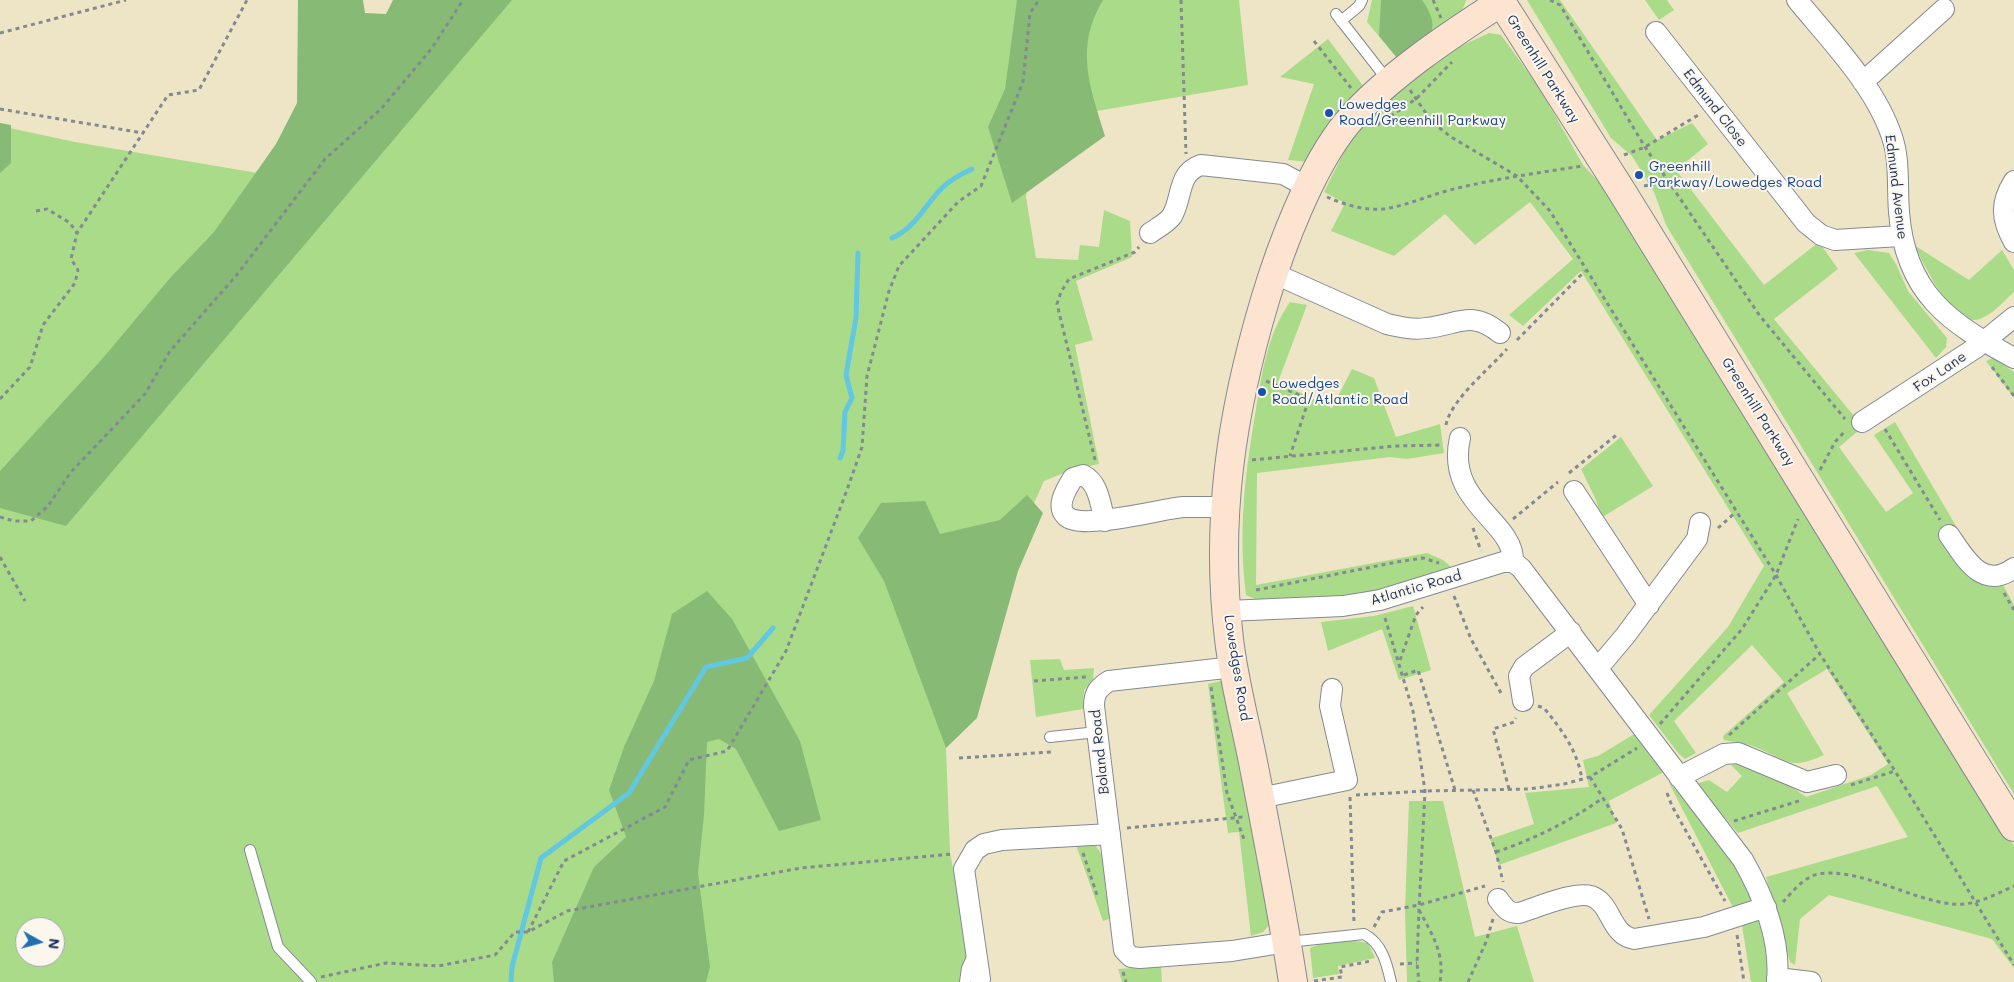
<!DOCTYPE html>
<html>
<head>
<meta charset="utf-8">
<style>
  body { margin:0 }
  #map { position:relative; width:2014px; height:982px; overflow:hidden; background:#eee5c7; font-family:Mali,sans-serif }
  canvas { display:block }
  .north { position:absolute; left:15px; top:917px; width:50px; height:50px; box-sizing:border-box; background:#fbf7ec; border:1px solid #a1a7b3; border-radius:50%; rotate:97deg; font-size:14px; font-weight:700; line-height:20px; text-align:center; color:#1b2f5e }
  .north::after { content:''; display:block; margin:auto; width:18px; height:22px; background:#1f6fb2; clip-path:polygon(50% 0,100% 100%,50% 72%,0 100%) }
</style>
</head>
<body>
<div id="map">
<canvas width="2014" height="982"></canvas>
<div class="north">N</div>
</div>
<script>
const context = document.querySelector('canvas').getContext('2d');
context.lineJoin = 'round';
function fillPath(path, color) {
  context.fillStyle = color;
  context.fill(path, 'evenodd');
}
function stroke(path, color, width, dash) {
  context.strokeStyle = color;
  context.lineWidth = width;
  context.lineCap = dash ? 'butt' : 'round';
  context.setLineDash(dash || []);
  context.stroke(path);
}
function label(font, color, halo, rows, align = 'center') {
  context.font = font + ' Mali,sans-serif';
  context.lineWidth = 4;
  context.setLineDash([]);
  context.textBaseline = 'middle';
  context.strokeStyle = halo;
  context.fillStyle = color;
  for (const [text, x, y, turn = 0] of rows) {
    context.save();
    context.translate(x, y);
    context.rotate((+turn || 0) * Math.PI / 180);
    context.textAlign = isNaN(turn) ? turn : align;
    if (halo) context.strokeText(text, 0, 0);
    context.fillText(text, 0, 0);
    context.restore();
  }
}
const green = new Path2D(`
  M446 0H1239L1248 85 1033 122 1026 197 1036 258 1078 260 1080 245 1099 247 1104 210 1130 221 1132 257 1076 281 1093 340 1075 345 1099 464 1074 469 1044 481 1010 556 946 748 950 853 976 982H0V126L75 142 281 177ZM25 927H55V957H25Z
  M1372 0H1466C1459 30 1422 44 1398 59L1367 22Z
  M1527 0H1560L1657 140 1692 123 1708 144 1676 170 1764 285 1819 242 1838 269 1774 319 1863 427 1839 447 1886 512 1913 493 1874 435 1895 422 1956 526 1943 537 2002 583 2014 605V794L1666 225 1654 192 1632 156 1611 138Z
  M1645 0H1667L1674 10 1659 20Z
  M1489 33 1501 35 1539 87 1583 165 1612 196 1816 519 2014 846V968L1992 939 1829 895 1800 919 1795 965 1790 962 1766 877 1908 837 1877 786 1738 833 1696 784 1709 780 1727 792 1742 776 1731 765C1753 760 1788 784 1806 797L1871 775 1888 764 1827 669 1787 693 1824 755C1792 769 1791 763 1762 750 1751 744 1737 743 1724 740L1723 736 1784 682 1752 645 1674 721 1696 753 1685 759 1679 754 1649 715 1728 627 1764 566 1581 271 1523 326 1509 315 1573 259 1530 202 1475 245 1445 214 1394 256 1331 231 1345 203 1324 192 1354 132 1405 83 1450 51Z
  M1328 39 1364 87 1310 162 1288 160 1314 84 1280 77Z
  M1914 245 1969 280 2002 250 2014 270V292C2004 301 1993 314 1980 319 1953 329 1924 263 1914 245Z
  M1868 250 1889 253 1896 264 1908 291 1947 338 1946 347 1936 358 1854 253Z
  M1290 302 1307 305 1278 382 1332 408 1352 369 1374 378 1396 437 1440 424 1444 453 1407 459 1390 457 1257 473 1256 585 1427 553 1443 560 1456 571C1400 586 1345 601 1287 601 1272 601 1259 602 1246 595 1238 531 1245 473 1256 409 1262 372 1268 333 1290 302Z
  M1993 358 2014 372V398L1986 361Z
  M1621 437 1653 486 1601 518 1596 500 1581 469Z
  M1413 606 1431 670 1399 680 1382 629 1328 651 1321 622 1374 616Z
  M1060 659 1064 670 1094 668 1093 680 1084 690 1083 709 1036 717 1030 660Z
  M1221 681 1227 688 1273 921 1263 932 1251 936 1239 832 1228 833 1208 684Z
  M1636 733 1664 772 1609 801 1616 823 1499 865 1490 839 1534 824 1525 793 1589 787 1583 760 1598 756Z
  M1669 783C1721 831 1771 908 1768 982H1751L1742 925Z
  M1409 801H1443L1475 937 1517 926 1534 982H1407L1405 910Z
  M1094 844C1110 860 1108 895 1112 918L1103 921 1076 845Z
  M1348 940 1368 943 1375 958 1338 966 1339 974 1313 978 1310 948 1320 944Z
  M1161 966 1162 982H1122L1118 969Z`);
const forest = new Path2D(`
  M298 0H363L365 13 386 14 393 0H512L66 526 0 508V471L103 358 171 277 214 232 276 144 297 103Z
  M1017 0H1103C1074 48 1090 87 1105 136L1012 203 988 127 1005 89Z
  M1381 0H1422C1446 34 1425 42 1398 59L1379 36Z
  M0 123 11 125V163L0 173Z
  M1027 495 1043 513 1018 571 977 718 946 748 884 581 858 538 881 503 925 501 940 534 1000 520Z
  M707 591 732 619 800 741 821 820 779 831 736 749 719 739 707 742 704 815 698 873 710 967 706 982H554L552 962 594 867 626 837 609 790 624 747 654 681 672 614Z`);
const stream = new Path2D(`
  M892 238C915 228 925 205 942 188 951 179 961 174 972 169
  M840 458 843 451 845 412 852 398 846 375 856 318 858 253
  M511 982 512 967 541 858 629 793 706 667 747 658 773 628`);
const path = new Path2D(`
  M1181 0 1186 154
  M1433 0 1441 18
  M1550 0 1560 5 1645 147 1760 316 1845 419
  M0 33 126 0
  M1314 41 1351 88
  M1410 90 1432 122 1451 137 1517 176 1550 211 1776 575 1820 654 1895 771 2014 965
  M0 109 143 133
  M1377 125 1416 99 1452 62
  M1624 155 1645 147 1700 114
  M1644 186 1668 181
  M1327 197C1343 204 1365 211 1383 209 1406 206 1427 196 1450 190 1493 179 1538 173 1582 166
  M36 211 47 209 70 223 77 233
  M1517 340 1585 271
  M1992 367 2014 396
  M1266 381 1309 399 1290 456
  M0 399 30 367 43 325 75 283 78 270 71 259 77 233 168 95 199 90 247 0
  M1446 425C1450 401 1490 368 1507 349
  M1885 429 1940 520
  M1095 460 1057 304 1061 292 1069 279 1135 252 1139 247
  M1252 460 1395 446 1442 445
  M1820 470 1835 442 1846 430
  M1569 473 1619 433
  M0 517 14 521H31L48 506 71 472 145 394 170 351 236 276 325 159 382 108 432 48 463 0
  M1513 519 1558 482
  M1473 528 1481 551
  M1718 528 1736 512
  M0 557 25 601
  M1256 590 1397 562 1423 558 1439 563
  M2004 593 2014 610
  M1454 596 1471 639 1501 693 1504 695
  M1385 618 1413 711 1425 791 1419 909 1417 963 1419 982
  M1400 660 1416 615 1423 607
  M1404 675 1418 670 1455 790
  M1034 681 1086 677
  M1211 687 1227 793 1245 842
  M1538 706 1544 708C1562 730 1577 750 1582 779
  M1660 724 1742 629 1776 575 1798 519
  M1729 735 1820 654
  M959 758 1052 752
  M1590 777 1622 829 1649 919
  M1851 785 1895 771
  M1509 789 1493 729 1514 722 1516 718
  M1473 790 1496 852 1503 882
  M1667 793 1672 806 1725 901
  M1356 795 1425 791 1529 789 1564 784 1590 777 1637 748
  M1350 797 1354 923
  M1734 821 1802 800
  M1127 828 1243 817
  M1496 852C1537 838 1568 822 1603 798
  M1083 853 1097 895
  M1783 902C1792 892 1804 877 1818 874 1858 867 1912 900 1952 904 1975 906 1994 895 2014 886
  M1419 910C1432 934 1445 954 1440 982
  M1374 927 1382 912 1419 905 1485 886
  M528 932 564 861 665 807 689 760 727 751 786 651 847 490 862 447 867 376 889 291 899 266 958 202 981 186 1023 82 1030 13 1039 0
  M1737 935 1744 982
  M1400 964 1417 963
  M1123 972 1126 982
  M321 977 386 963 438 966 495 955 515 932H528L567 911 801 868 952 854
  M1314 981 1342 977 1340 967 1371 961
  M1468 982 1486 942 1493 919`);
const lane = new Path2D(`
  M1336 14 1389 82
  M1341 21 1359 6 1362 0
  M1050 737 1097 732
  M250 850 278 947 311 982
  M1288 942 1364 934C1382 943 1387 964 1391 982
  M965 982 967 968 973 955`);
const street = new Path2D(`
  M1797 0C1830 40 1876 87 1892 137 1900 159 1897 188 1899 212 1905 293 1949 323 2014 358
  M1656 32 1806 223 1821 235 1835 240 1900 236
  M1863 82 1944 9
  M2014 181C2000 203 2001 219 2014 242
  M1150 233C1157 228 1167 223 1172 216 1183 197 1177 173 1201 165L1283 174 1309 188
  M1273 273 1387 324C1400 327 1413 330 1426 328 1458 325 1471 309 1500 333
  M1862 422 1977 347 2014 317
  M1460 438C1445 503 1515 521 1513 562
  M1574 491 1649 605
  M1105 521C1100 504 1099 483 1083 475L1073 478C1067 488 1055 506 1066 516 1082 531 1160 509 1183 507 1197 507 1211 507 1225 507
  M1949 535C1965 558 1982 591 2014 568
  M1227 611 1343 606 1380 600 1503 562H1513L1521 568 1743 860C1764 897 1781 939 1777 982
  M1234 667 1109 681C1098 688 1094 693 1094 706L1124 950 1131 957 1140 958 1232 951 1287 942
  M1598 668 1625 636 1697 539 1700 523
  M1523 701 1519 676 1524 667 1571 632
  M1679 777 1724 754 1738 753 1807 782 1836 775
  M1260 798 1347 780 1330 706 1332 689
  M1498 899C1505 908 1507 913 1519 913 1536 908 1574 891 1591 896 1612 903 1610 935 1634 939L1704 927 1766 907
  M1777 978 1811 982
  M980 979 964 869 975 850 984 844 1002 840 1110 834`);
const secondary = new Path2D(`
  M1500 0 1621 190 2014 827
  M1293 982C1282 910 1268 839 1254 767 1246 725 1234 682 1229 639 1215 521 1231 414 1265 300 1281 246 1311 167 1347 123 1386 77 1450 35 1501 2`);
const markers = [
  [1329,113,5,"#1a4fb4"],
  [1639,175,5,"#1a4fb4"],
  [1262,392,5,"#1a4fb4"]
];
const streetNames = [
  ["Greenhill Parkway",1543,69,58],
  ["Edmund Close",1715,108,52],
  ["Edmund Avenue",1896,187,83],
  ["Fox Lane",1940,372,-34],
  ["Greenhill Parkway",1758,412,58],
  ["Atlantic Road",1416,588,-16],
  ["Lowedges Road",1237,668,81],
  ["Boland Road",1100,752,-96]
];
const transitNames = [
  ["Lowedges",1339,105],
  ["Road/Greenhill Parkway",1339,121],
  ["Greenhill",1649,167],
  ["Parkway/Lowedges Road",1649,183],
  ["Lowedges",1272,384],
  ["Road/Atlantic Road",1272,400]
];
fillPath(green, '#aadb89');
fillPath(forest, '#87bb75');
stroke(stream, '#62c7e0', 5);
stroke(lane, '#848a92', 12);
stroke(street, '#848a92', 22);
stroke(secondary, '#848a92', 30);
stroke(path, '#848a92', 3, [4, 4]);
stroke(lane, '#fff', 10);
stroke(street, '#fff', 20);
stroke(secondary, '#fde4d0', 28);
for (const [x, y, r, color] of markers) {
  const dot = new Path2D();
  dot.arc(x, y, r, 0, 2 * Math.PI);
  context.fillStyle = color;
  context.fill(dot);
  stroke(dot, '#fbf7ec', 2);
}
label('14px', '#1b2f5e', '#fbf7ec', streetNames);
label('14px', '#164399', '#fbf7ec', transitNames, 'left');
</script>
</body>
</html>
